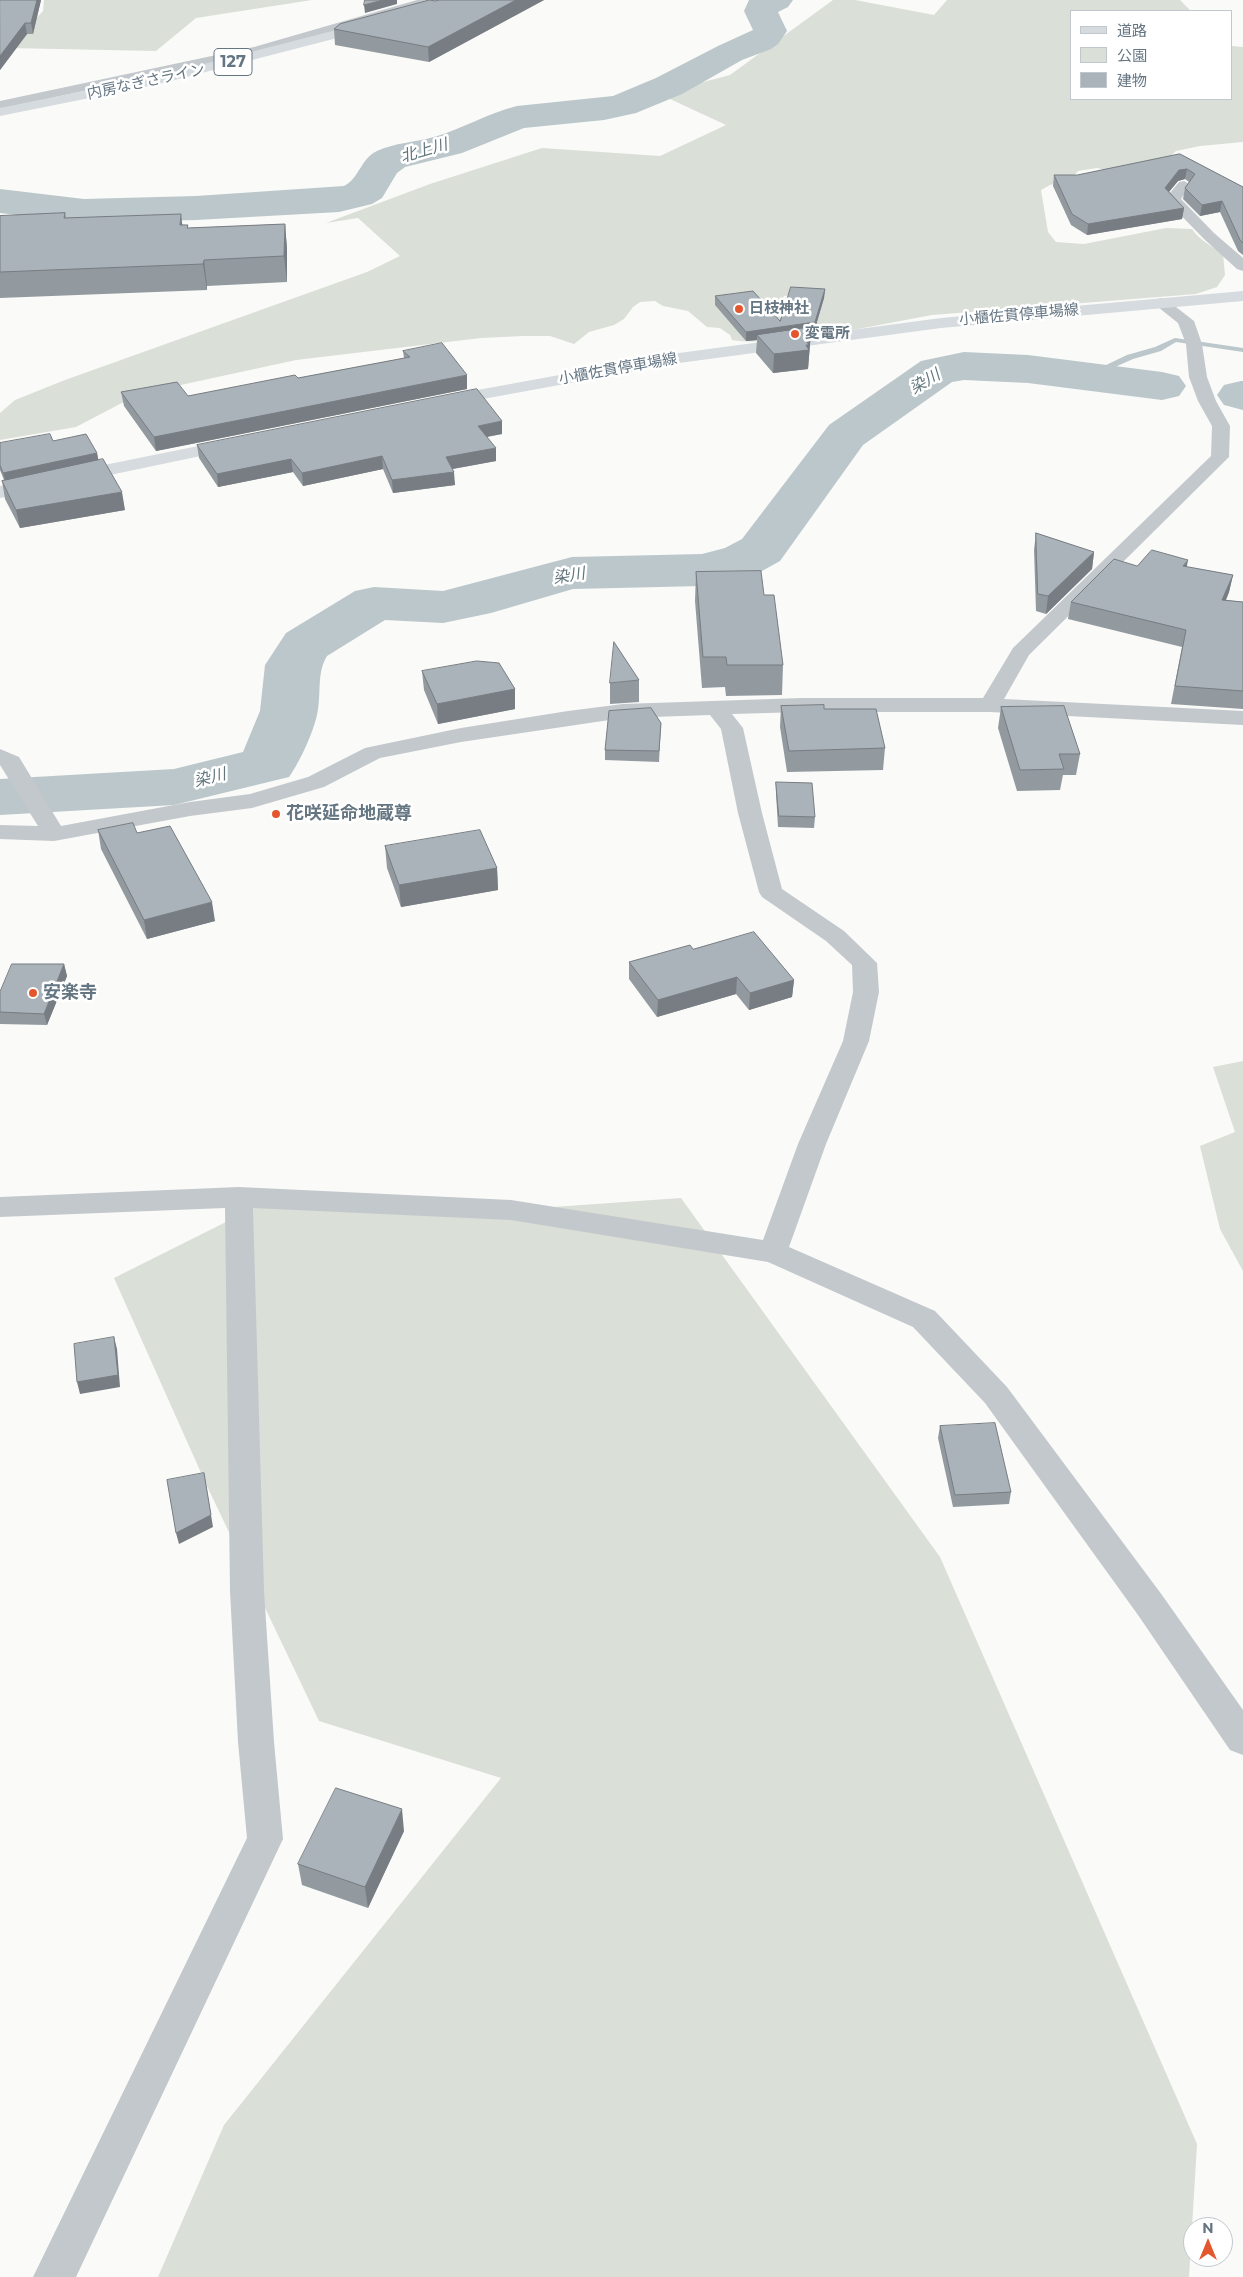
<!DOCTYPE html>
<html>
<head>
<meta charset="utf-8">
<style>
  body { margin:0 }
  #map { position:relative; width:1243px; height:2277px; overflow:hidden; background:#fafaf8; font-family:Montserrat,"Noto Sans JP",sans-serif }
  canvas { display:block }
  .legend { position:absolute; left:1070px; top:10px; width:162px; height:90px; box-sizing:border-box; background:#fff; border:1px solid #c1c8cd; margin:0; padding:6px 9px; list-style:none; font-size:15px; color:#657683 }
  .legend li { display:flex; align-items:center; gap:10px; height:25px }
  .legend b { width:25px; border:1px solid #c1c8cd }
  .north { position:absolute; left:1183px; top:2217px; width:50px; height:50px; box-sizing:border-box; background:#fff; border:1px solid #c1c8cd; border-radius:50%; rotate:0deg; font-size:14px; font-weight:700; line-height:20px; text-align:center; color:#657683 }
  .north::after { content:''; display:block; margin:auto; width:18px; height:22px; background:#e4572e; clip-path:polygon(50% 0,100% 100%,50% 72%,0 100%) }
</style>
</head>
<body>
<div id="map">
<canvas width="1243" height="2277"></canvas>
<ul class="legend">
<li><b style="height:6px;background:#d6dbdf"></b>道路</li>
<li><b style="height:14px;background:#dadfd7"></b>公園</li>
<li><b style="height:14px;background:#aab3b9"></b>建物</li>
</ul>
<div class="north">N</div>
</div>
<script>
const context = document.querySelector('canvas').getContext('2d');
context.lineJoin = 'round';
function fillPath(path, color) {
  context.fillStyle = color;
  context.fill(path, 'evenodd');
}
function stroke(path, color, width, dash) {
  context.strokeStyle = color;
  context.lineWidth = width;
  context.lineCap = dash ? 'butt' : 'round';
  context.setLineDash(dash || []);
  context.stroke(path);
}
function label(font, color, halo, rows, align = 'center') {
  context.font = font + ' Montserrat,"Noto Sans JP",sans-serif';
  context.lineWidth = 5;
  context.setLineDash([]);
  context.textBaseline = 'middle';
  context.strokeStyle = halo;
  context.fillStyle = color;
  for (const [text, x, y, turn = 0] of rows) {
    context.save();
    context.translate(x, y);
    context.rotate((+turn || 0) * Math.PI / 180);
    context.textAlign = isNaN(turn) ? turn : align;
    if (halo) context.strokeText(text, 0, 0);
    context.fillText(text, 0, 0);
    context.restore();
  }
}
const green = new Path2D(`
  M44 0H312L196 18 156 51 9 48 43 11Z
  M833 0H855L934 15 947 0H1180L1191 11H1072V99H1232V46L1243 47V142L1200 146 1176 151 1163 163 1113 172 1097 168 1078 171 1070 180 1050 185 1041 190 1048 232 1056 242 1084 244 1166 228 1192 229C1200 241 1212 246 1223 254L1225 275 1217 287 1196 294 932 315 826 335 801 336 818 318 824 297 796 294 784 296 779 310 780 317 790 322C766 341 763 344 732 340L730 335 720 328 707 327 688 311 663 306 655 301 640 302 633 307 624 319 614 325 589 332 574 344 550 336H523L481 338 296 360 139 394 76 427 0 440V413L15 400 65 380 367 272 400 256 358 218 326 223 430 184 542 148 660 156 726 125 670 99 677 89 730 75Z
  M1243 1061V1271L1220 1229 1200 1146 1235 1132 1213 1067Z
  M681 1198 940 1557 1197 2144 1189 2277H158L224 2125 501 1778 319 1721 206 1484 114 1278 264 1203 511 1210Z`);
const stream = new Path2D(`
  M1175 338 1243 348V352L1176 342 1161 351 1133 359 1088 379 1081 377 1127 355 1155 347Z`);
const river = new Path2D(`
  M749 0H793L788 7 778 12 787 31 778 44 771 49 742 60 682 94 636 113 604 120 524 128 462 153 405 167 397 173 382 198 372 204 339 212 196 220 84 223 0 213V189L84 199 196 196 344 186C359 179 361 158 377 151 394 143 416 142 434 137 462 129 488 113 517 106L613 96 656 78 718 46 753 30 744 11Z
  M964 352 1028 355 1162 372 1179 376 1186 386 1179 396 1162 400 1028 383 964 380 952 382 863 445 780 561 762 571 702 586 573 589 491 613 443 623 385 620 327 656C317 672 321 691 318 709 316 727 300 762 289 777L174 805 0 815V779L174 769 243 752 260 711 265 665 286 633 355 591 374 587 443 591 572 557 702 554 725 548 742 539 829 425 921 361Z
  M1241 381H1243V410L1224 405 1217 395 1224 385Z`);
const minor = new Path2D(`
  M417 0H437L435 3 256 54 0 109V101L254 47Z
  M1184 181 1191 185 1181 199 1214 233 1243 258V271L1237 269 1204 239 1165 199 1179 182Z
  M1161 298 1167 300 1194 321 1202 344 1207 377 1216 401 1230 426 1229 457 1029 655 1004 699 1243 711V725L990 712H802L732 714 743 728 762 813 782 889 844 931 877 963 879 992 869 1041 826 1144 789 1247 935 1311 1007 1387 1162 1595 1243 1710V1755L1230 1750 1138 1615 985 1403 913 1327 768 1262 511 1220 253 1208 264 1591 274 1742 283 1839 76 2277H33L247 1838 238 1742 230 1591 225 1208 0 1217V1197L239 1187 511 1200 763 1240 798 1144 843 1041 853 992 852 965 826 941 762 897 759 892 738 813 721 729 710 715 623 718 461 742 380 758 324 787 252 808 190 816 54 841 0 839V825L38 826 0 765V749L19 757 61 826 190 802 250 794 308 777 365 748 461 728 568 711 623 704 802 698H983L1013 648 1211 456 1212 426 1198 401 1189 377 1186 344 1178 323 1153 303 1155 300Z`);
const major = new Path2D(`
  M1243 291V301L941 328 679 363 445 406 439 405 436 401 439 397 445 396 679 353 941 318Z
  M233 439 239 440 242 444 239 448 0 498V486Z`);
const highway = new Path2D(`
  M371 21 377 25 376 28 159 84 0 116V108L158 76Z`);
const wall = new Path2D(`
  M0 0H41L33 34H27L0 70Z
  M439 0H544L429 62 335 45 334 29Z
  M1180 154 1243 187V255L1238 251 1220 212 1200 216 1183 199 1185 188 1189 182 1185 179 1178 181 1169 192 1184 208 1182 219 1087 235 1071 225 1053 186 1054 175H1077Z
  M65 213 66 218 188 225V228L285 224 287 249V282L207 286V290L0 298V216Z
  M825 289 824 298 814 332H811L808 369 773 373 756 353 757 340 746 341 715 305V296L780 321Z
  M403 351 467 389 156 451 124 406 121 392 188 396 298 378 404 358Z
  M502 434 487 437 496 461 452 469 455 485 393 493 383 469 303 486 293 472 218 487 199 458 197 445Z
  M53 441 97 453 98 460 125 510 20 528 5 499 2 481 4 480 0 470V443Z
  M1036 533 1094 552 1092 569 1046 614 1036 611 1034 550Z
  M1137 566 1187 567 1233 575 1229 592 1226 600 1243 602V709L1171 704 1182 647 1068 619 1071 602Z
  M696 572 764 595 783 665 782 695 726 696 725 687 702 688 695 601Z
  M422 671 515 689V709L438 724 424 690Z
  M639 680V702L610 704V683Z
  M781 706 824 709 885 748 883 770 787 772 780 727Z
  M1001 707 1080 754 1076 775H1063L1060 790 1017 791 998 728Z
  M661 723 659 762 605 760V750Z
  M776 782 815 817 814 828 778 827 776 793Z
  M98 830 137 833 215 921 147 939 101 849Z
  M385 846 497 868 498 890 401 907 387 868Z
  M693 949 794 980 792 997 749 1010 736 994 657 1017 629 979V962Z
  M64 964 67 976 47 1025 0 1024V992Z
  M940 1426 1011 1492 1009 1504 953 1507 938 1438Z
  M404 1831 368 1908 302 1885 298 1864Z`);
const shadedWall = new Path2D(`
  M37 0H41L33 34 31 23Z
  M383 0H397V4L365 13 364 5Z
  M516 0H544L429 62 428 47Z
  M25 23 27 34 0 70V56Z
  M1187 169 1185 179 1178 181 1163 199 1165 188 1179 170Z
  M1222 201 1220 212 1200 216 1202 205Z
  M1184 208 1182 219 1087 235 1088 224Z
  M181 214 184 239 180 225Z
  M285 224 287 249V282L284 256Z
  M204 260 207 286V290L203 264Z
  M825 289 824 298 814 332H811L808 369 773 373 774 354 757 335V340L746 341V332L815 322Z
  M467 375V389L156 451 154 437Z
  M502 421V434L479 438 478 426Z
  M496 448V461L447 470 446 457Z
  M97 453 99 463 6 483 3 473Z
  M382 456 383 469 303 486 302 473Z
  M291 459 293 472 218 487 217 474Z
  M454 472 455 485 393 493 392 480Z
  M122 492 125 510 20 528 16 510Z
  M1094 552 1092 569 1046 614 1048 596Z
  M1188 560 1185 577 1183 566Z
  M1233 575 1229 592 1219 617 1222 600Z
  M515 689V709L438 724 437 704Z
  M497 868 498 890 401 907 399 885Z
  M212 902 215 921 147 939 144 920Z
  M64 964 67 976 47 1025 44 1014Z
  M737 977 736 994 657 1017 658 1000Z
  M794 980 792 997 749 1010 750 993Z
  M114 1337 117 1349 120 1387 80 1394 77 1382Z
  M204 1473 213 1527 179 1544 176 1533Z
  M402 1809 404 1831 368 1908 365 1887Z`);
const building = new Path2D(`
  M0 0H37L31 23H25L0 56Z
  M365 0H383L364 5Z
  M430 0 435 1 439 0H516L428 47 334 29 340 24Z
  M1180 154 1243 187V243L1240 240 1222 201 1202 205 1185 188 1195 174 1187 169 1179 170 1165 188 1184 208 1088 224 1072 214 1054 175H1077Z
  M65 213 64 218 181 214 180 225H188L187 228 285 224 284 256 204 260 203 264 0 272V216Z
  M791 287 825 289 815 322 746 332 715 296 753 291 780 321Z
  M811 327 807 342 809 345H806L809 350 774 354 757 335Z
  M442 343 467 375 154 437 121 392 177 382 188 396 295 375 298 378 410 357 403 351Z
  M477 389 502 421 478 426 496 448 446 457 454 472 392 480 382 456 302 473 291 459 217 474 197 445Z
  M50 434 53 441 86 434 97 453 3 473 0 465V443Z
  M103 459 122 492 16 510 2 481Z
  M1036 533 1094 552 1048 596 1038 594Z
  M1152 550 1188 560 1183 566 1233 575 1222 600 1243 602V691L1175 686 1186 630 1071 602 1114 559 1137 566Z
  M761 571 764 595H774L783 665H727L726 657H703L696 572Z
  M614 642 639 680 610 683Z
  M477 661 499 663 515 689 437 704 422 671Z
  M824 705V709H876L885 748 789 751 781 706Z
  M1064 706 1080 754H1059L1064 769 1020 770 1001 707Z
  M651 708 661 723 659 751 605 750 609 711Z
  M776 782 812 783 815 817 779 816Z
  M133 823 137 833 170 826 212 902 144 920 98 830Z
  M480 830 497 868 399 885 385 846Z
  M754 932 794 980 750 993 737 977 658 1000 629 962 690 945 693 949Z
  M12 964H64L44 1014 0 1012V992Z
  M114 1337 118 1375 77 1382 74 1344Z
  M995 1423 1011 1492 955 1495 940 1426Z
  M204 1473 211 1515 176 1533 167 1480Z
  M336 1788 402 1809 365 1887 298 1864Z`);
const markers = [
  [739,309,5,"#e4572e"],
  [795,334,5,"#e4572e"],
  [276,814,5,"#e4572e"],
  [33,993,5,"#e4572e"]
];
const farStreetnames = [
  ["内房なぎさライン",146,82,-12],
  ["小櫃佐貫停車場線",1019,315,-5],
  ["小櫃佐貫停車場線",618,369,-10]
];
const farPoinames = [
  ["日枝神社",749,309],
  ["変電所",805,334]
];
const shields = [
  [233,62,38]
];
const shieldNames = [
  ["127",233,62]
];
const farWaternames = [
  ["北上川",424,151,-16],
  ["染川",925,382,-31],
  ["染川",569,576,-9],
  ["染川",210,778,-14]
];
const poiNames = [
  ["花咲延命地蔵尊",286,814],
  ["安楽寺",43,993]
];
fillPath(green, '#dadfd7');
fillPath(stream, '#bbc7cb');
fillPath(river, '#bbc7cb');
fillPath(minor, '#c3c8cc');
fillPath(major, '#d6dbdf');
fillPath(highway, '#d6dbdf');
fillPath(wall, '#929a9f');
fillPath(shadedWall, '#777d82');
fillPath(building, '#aab3b9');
stroke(building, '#777d82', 1);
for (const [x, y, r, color] of markers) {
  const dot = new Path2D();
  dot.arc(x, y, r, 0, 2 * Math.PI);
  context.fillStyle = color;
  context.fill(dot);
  stroke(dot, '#fff', 2);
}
label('15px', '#657683', '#fff', farStreetnames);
label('bold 15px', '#657683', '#fff', farPoinames, 'left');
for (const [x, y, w] of shields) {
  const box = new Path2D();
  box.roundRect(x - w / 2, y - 13.5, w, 27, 4);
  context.fillStyle = '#fff';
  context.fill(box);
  stroke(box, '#657683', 1);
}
label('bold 16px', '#657683', null, shieldNames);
label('italic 16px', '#60757c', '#fff', farWaternames);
label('bold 18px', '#657683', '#fff', poiNames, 'left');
</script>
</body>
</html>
